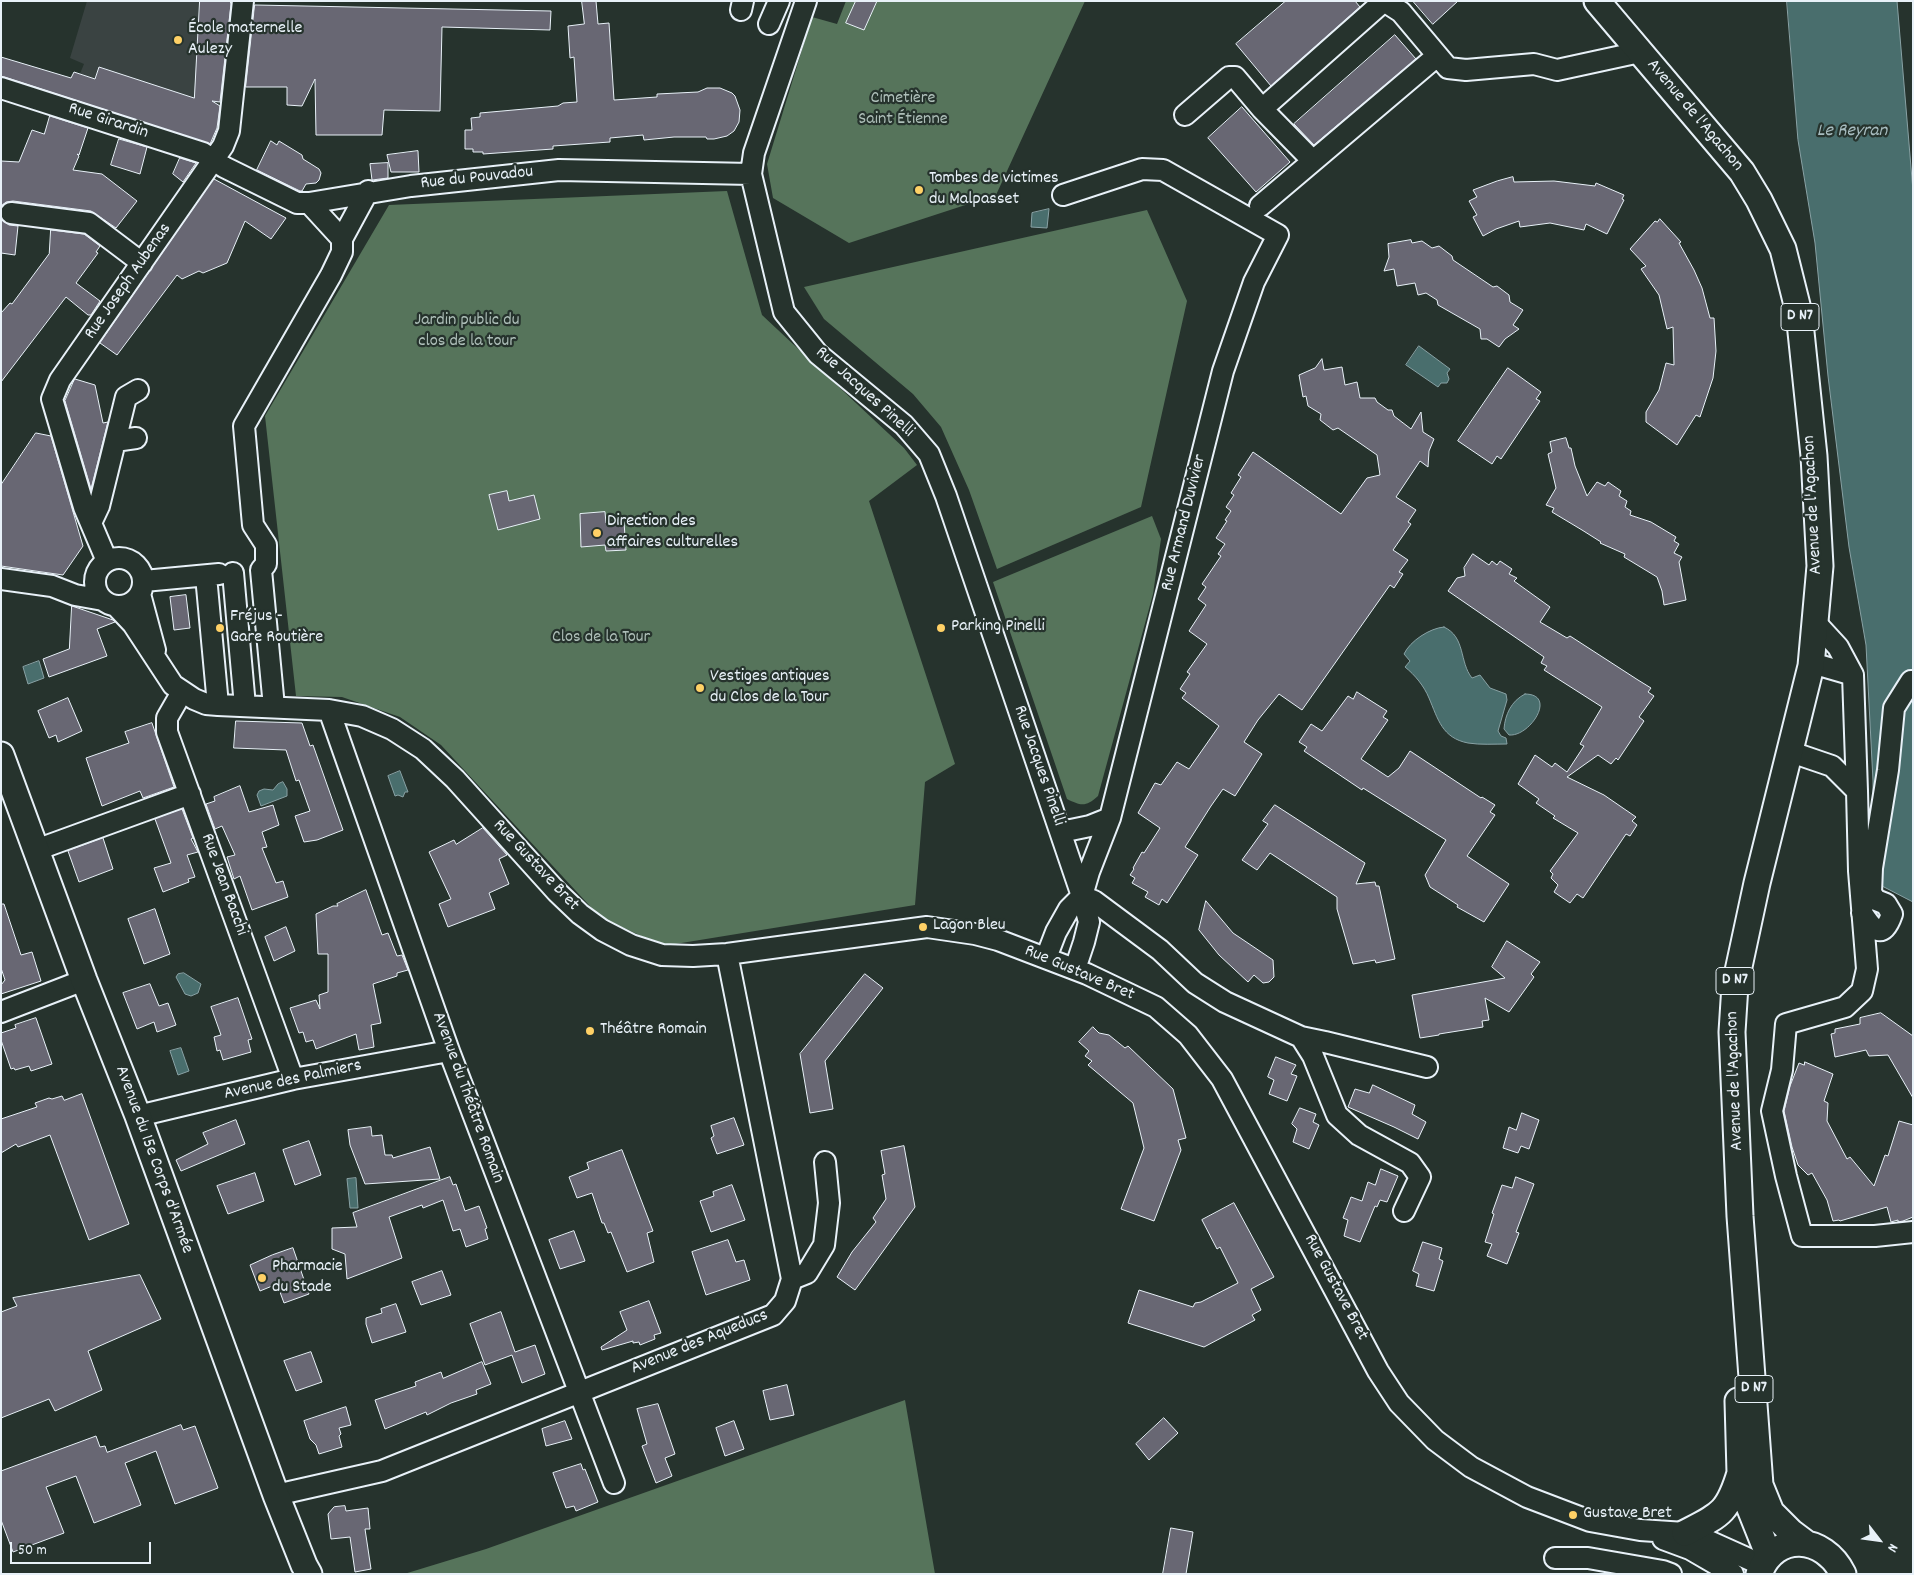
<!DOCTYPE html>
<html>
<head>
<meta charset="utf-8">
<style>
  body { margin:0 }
  #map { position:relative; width:1914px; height:1575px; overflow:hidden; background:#26332d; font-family:Dekko,sans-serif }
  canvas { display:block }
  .frame { position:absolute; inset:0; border:2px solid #e8f1f8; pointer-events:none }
  .north { position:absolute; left:1854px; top:1515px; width:50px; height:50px; -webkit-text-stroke:4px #26332d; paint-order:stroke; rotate:120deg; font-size:14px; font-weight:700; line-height:20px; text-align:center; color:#e8f1f8 }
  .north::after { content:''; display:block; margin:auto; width:18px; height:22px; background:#e8f1f8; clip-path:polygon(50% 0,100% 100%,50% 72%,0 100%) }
  .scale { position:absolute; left:10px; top:1542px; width:141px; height:22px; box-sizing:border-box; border:2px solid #e8f1f8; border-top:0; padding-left:6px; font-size:15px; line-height:18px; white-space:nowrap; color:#e8f1f8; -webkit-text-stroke:4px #26332d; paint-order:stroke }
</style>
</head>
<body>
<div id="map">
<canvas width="1914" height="1575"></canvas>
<div class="frame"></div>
<div class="north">N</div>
<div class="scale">50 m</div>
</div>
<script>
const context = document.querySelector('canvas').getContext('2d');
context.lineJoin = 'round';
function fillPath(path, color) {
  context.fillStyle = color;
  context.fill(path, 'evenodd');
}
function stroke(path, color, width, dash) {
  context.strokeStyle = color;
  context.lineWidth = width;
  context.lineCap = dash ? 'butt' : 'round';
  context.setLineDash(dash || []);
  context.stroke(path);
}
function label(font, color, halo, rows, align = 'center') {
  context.font = font + ' Dekko,sans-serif';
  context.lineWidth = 4.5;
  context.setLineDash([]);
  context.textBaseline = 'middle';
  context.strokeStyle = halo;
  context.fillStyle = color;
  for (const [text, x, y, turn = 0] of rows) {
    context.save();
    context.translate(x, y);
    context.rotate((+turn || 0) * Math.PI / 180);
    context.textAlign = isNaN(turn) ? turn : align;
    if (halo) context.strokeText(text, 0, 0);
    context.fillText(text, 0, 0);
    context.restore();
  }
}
const built = new Path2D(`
  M87 1H226L219 103 216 124 79 76 84 64 70 58Z`);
const green = new Path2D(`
  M846 1H1085L996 195 849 243 773 198 767 164 812 17 837 24Z
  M727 191 762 315 904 448 917 465 869 501 955 764 925 782 915 905 663 946 600 917 441 745 400 717 342 697 296 696 265 416 389 205Z
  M1147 210 1187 301 1141 507 997 569 969 490 941 427 913 394 824 319 804 287Z
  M1152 516 1161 539 1153 594 1098 796C1086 807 1081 806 1067 799L993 582Z
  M905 1400 935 1574H404L486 1549Z`);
const water = new Path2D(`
  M1787 1H1897L1913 191V902L1882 886 1873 846V781L1866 645 1849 547 1828 376 1815 243 1798 140Z
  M1049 209 1047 228 1031 227 1032 213Z
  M1419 346 1450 369 1447 373 1449 379 1447 383H1441L1438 387 1406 365Z
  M1444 627C1466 637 1459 662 1472 678L1480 675 1490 688 1506 694 1507 700 1498 731 1501 736 1506 738 1507 744C1494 744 1480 745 1468 743 1442 738 1438 719 1429 698 1424 686 1415 675 1405 667L1410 661 1404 654C1410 641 1430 628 1444 627Z
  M39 661 44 678 28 684 23 667Z
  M1525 694C1558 694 1530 737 1509 735L1504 729C1505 715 1511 701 1525 694Z
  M400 771 408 792H405L403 797 398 795 395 796 388 776Z
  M283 782 287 789V796L261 806 257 795 259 791 264 789 273 790 278 784Z
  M184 973 201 984 198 993 191 996 185 994 176 977 178 974Z
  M181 1048 189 1071 178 1075 170 1051Z
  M356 1178 358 1208H350L347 1179Z`);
const building = new Path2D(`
  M200 1H230L231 4 220 102 212 101 220 106 217 128 210 144 1 76V57L71 78 74 72 95 79 99 67 194 98Z
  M582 1H596L598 24 609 23 614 100 657 97V94L698 92 707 88H720L732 93 735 96 740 110 739 122 734 131 727 136 714 139H707L706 137H674L644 140 643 135 610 138V142L553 146V149L483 154V152H473V149H465V130H472L471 118 480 117V113L558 106 563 103 577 102 574 57 570 58 568 26 584 24Z
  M856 1H877L864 30 846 23Z
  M1286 1H1355L1360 7 1271 86 1236 44Z
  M1413 1H1458L1433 24Z
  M255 5 551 11 550 30 442 27 440 111 384 110 382 135H316L315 79 302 106 287 105V87H246Z
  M1395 35 1416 59 1314 145 1294 124Z
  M1242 107 1290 162 1256 192 1208 138Z
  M50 116 88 128 79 155 77 154 79 156 73 170 102 174 137 201 116 228 91 211 13 201 6 202 1 206V161L19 162 32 130 44 134Z
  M119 139 147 147 140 174 111 165Z
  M271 141 277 145 279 141 302 155 303 159 319 169 321 173 319 180 316 183 306 184 302 191H300L257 170Z
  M418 151 419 172H391L387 155Z
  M180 158 196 163 183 182 173 174Z
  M388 163V178L372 180 370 164Z
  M1513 177 1514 182 1554 181 1595 186 1596 183 1624 195 1622 199 1624 200 1607 234 1586 224 1584 230 1550 223 1520 227 1519 221 1496 229 1483 236 1473 217 1477 215 1469 201 1477 197 1473 190 1497 181Z
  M214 179 286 218 271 239 245 221 227 263 203 273 199 271 182 279 177 275 117 355 100 343Z
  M1 219 9 225 18 226 15 255 1 253Z
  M1660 219 1681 242 1679 243 1694 270 1702 288 1710 318H1714L1716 351 1713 378 1700 417 1696 415 1677 445 1646 422V412L1659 390 1666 363 1674 365 1673 327 1667 329 1659 295 1641 269 1646 266 1630 249 1655 221 1657 222Z
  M51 230 84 234 100 246 96 252 98 253 76 283 100 301 91 315H88L66 297 1 382V313L10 303 12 304 49 254Z
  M1411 240 1412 243 1422 241 1432 248 1439 246 1452 256 1453 260 1493 287 1497 286 1509 295 1510 302 1523 310 1513 325 1519 329 1505 339 1499 347 1487 339H1481L1480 329 1438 305 1437 300 1426 293 1418 295 1415 283 1397 286 1394 269 1384 271 1389 257 1388 244Z
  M1322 359 1324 370 1342 367 1345 385 1357 382 1360 398H1375L1377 402 1388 410H1392L1394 416 1411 429 1421 412 1423 432 1434 439 1429 451 1428 467 1420 461 1396 497 1416 510 1408 522 1411 524 1393 550 1408 560 1399 572 1403 574 1394 588 1390 585 1302 710 1279 694 1258 720 1244 742 1262 754 1235 796 1223 789 1211 806 1185 847 1198 855 1167 903 1162 899 1159 905 1145 897 1148 892 1132 883 1135 878 1130 875 1134 869 1133 868 1142 852 1144 853 1160 828 1138 813 1155 783 1161 785 1177 762 1189 769 1219 726 1182 698 1186 693 1180 689 1190 674 1187 672 1207 644 1189 631 1206 605 1198 599 1206 587 1202 584 1221 556 1218 554 1225 544 1216 538 1227 521 1225 520 1231 511 1226 507 1234 495 1231 493 1241 477 1238 475 1253 452 1341 514 1367 478 1380 475 1377 455 1338 428 1333 430 1320 420 1321 414 1308 406 1306 396 1303 397 1299 375 1315 368Z
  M1508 368 1541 392 1536 399 1540 401 1501 459 1497 456 1492 464 1458 441Z
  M75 379 95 385 103 423 108 422 91 489 65 401Z
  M36 433 51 436 83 546 63 575 1 566V485Z
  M1566 438 1569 448H1571L1575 466 1587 496 1597 482 1605 486 1608 482 1621 491 1619 496 1627 501 1625 507 1631 511 1630 515 1651 522 1676 537 1674 541 1679 544 1674 553 1682 557 1679 562 1686 600 1664 605 1662 591 1657 577 1624 557 1625 554 1600 543 1601 542 1582 530 1552 512 1554 508 1546 505 1556 488 1548 454 1552 452 1550 442Z
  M507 491 509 501 534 495 540 519 498 530 489 495Z
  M605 512 606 523 624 522 626 550 606 551 605 545 581 547 580 514Z
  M1473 554 1489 565 1492 561 1497 565 1500 561 1512 569 1509 574 1517 578 1514 581 1550 607 1540 622 1567 638 1570 636 1638 680 1651 688 1648 692 1654 696 1639 717 1644 721 1618 760 1616 758 1611 764 1598 755 1567 777 1604 795 1636 817 1632 821 1637 825 1630 836 1626 834 1583 898 1577 894 1570 903 1554 892 1558 885 1551 878 1553 874 1550 871 1578 833 1553 818 1555 816 1536 803 1539 799 1518 784 1535 755 1552 767 1555 763 1567 772 1584 746 1580 744 1602 707 1544 670 1547 666 1541 663 1544 657 1448 591 1457 578 1465 576 1464 568Z
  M186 595 190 628 174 630 170 597Z
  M72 606 113 620 115 622 97 629 107 656 49 677 43 659 69 649Z
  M1357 692 1387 711 1383 717 1388 720 1361 759 1388 777 1399 768 1410 751 1481 798 1482 797 1495 805 1490 812 1495 815 1467 856 1509 884 1484 922 1457 907 1458 905 1430 887 1425 875 1446 840 1363 788 1362 790 1304 751 1307 747 1299 742 1311 724 1322 731 1348 696 1353 699Z
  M68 698 82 731 58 742 56 735 49 738 38 711Z
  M236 721 302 723 310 746 313 745 343 830 317 840 304 842 295 816 310 811 299 780 296 781 286 750 234 748Z
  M152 723 174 787 143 798 140 791 102 806 86 758 129 743 125 732Z
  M240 786 249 812 273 805 279 825 262 832 267 847 262 848 276 883 283 881 288 897 252 910 240 876 234 879 227 857 235 855 222 826 215 829 206 804 215 801 214 797Z
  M1275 805 1365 863 1356 884 1375 882 1376 886H1379L1395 959 1376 963 1375 960 1353 964 1337 909V897L1270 853 1257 870 1242 860 1268 824 1263 821Z
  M182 809 193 838 191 839 198 852 187 855 195 877 188 879 189 882 163 892 154 868 171 863 155 819Z
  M483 828 507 855 499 859 509 884 489 893 495 909 448 927 439 904 451 899 429 852 454 840 456 844Z
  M103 838 113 869 79 882 68 851Z
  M366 890 382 935 388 933 397 956 402 955 408 970 397 973V976L373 984 381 1023 371 1025 374 1047 359 1050 356 1034 316 1049 313 1040 306 1042 303 1032 299 1033 290 1008 316 1000 320 1009 319 995 328 992V954H318L316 914 333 906H338L337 904Z
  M1206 901 1233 933 1273 960 1274 977 1269 982 1263 983 1254 975 1248 982 1219 955 1199 930Z
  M1 904H4L21 955 32 952 41 981 1 994V985L5 980 1 968Z
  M155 909 170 954 144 964 128 919Z
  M286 927 295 951 274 961 265 937Z
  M1507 941 1540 962 1531 974 1534 977 1509 1012 1485 998 1489 1020 1482 1021 1483 1027 1439 1034V1035L1420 1038 1412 995 1505 978 1492 967Z
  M865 974 883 988 825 1061 833 1109 810 1113 800 1054Z
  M150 984 159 1006 168 1003 176 1025 157 1032 154 1022 137 1029 123 993Z
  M238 998 252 1039 248 1040 251 1052 223 1060 220 1050 217 1051 214 1037 221 1035 211 1007Z
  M1881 1013 1913 1036V1098L1888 1055 1869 1056 1866 1050 1835 1057 1831 1034 1835 1033V1029L1860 1024V1018Z
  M36 1018 52 1064 31 1071 29 1066 15 1070 14 1068 11 1069 1 1040V1033L16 1028 15 1025Z
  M1093 1027 1099 1033 1109 1035 1125 1048 1128 1046 1173 1089 1186 1138 1178 1140 1181 1150 1154 1221 1121 1209 1144 1148 1133 1103 1088 1065 1092 1061 1085 1056 1089 1051 1079 1042Z
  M1276 1057 1296 1065 1291 1074 1297 1076 1287 1101 1269 1094 1274 1080 1268 1077Z
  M1805 1062 1833 1074 1824 1101 1828 1103 1827 1121 1847 1159 1850 1157 1874 1186 1885 1155 1888 1156 1899 1121 1913 1125V1217L1903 1221 1898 1222V1220L1891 1222 1887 1207 1840 1221 1839 1220 1833 1221 1827 1200 1812 1173 1808 1175 1798 1165 1792 1147 1784 1111 1790 1086 1799 1063 1804 1065Z
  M1373 1085 1415 1105 1412 1114 1426 1122 1418 1139 1394 1127 1348 1107 1355 1089 1369 1093Z
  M82 1094 129 1224 89 1240 50 1135 18 1147 16 1144 1 1153V1119L37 1107 35 1103 49 1098 52 1099 62 1096 64 1100Z
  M1300 1108 1316 1114 1313 1122 1319 1125 1309 1149 1293 1142 1297 1129 1292 1124Z
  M1522 1113 1539 1120 1529 1149 1521 1146 1518 1153 1503 1148 1509 1127 1516 1130Z
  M734 1118 744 1145 717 1154 711 1138 714 1136 711 1126Z
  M236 1120 245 1144 181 1171 176 1160 208 1144 203 1133Z
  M371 1127 372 1136 382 1135 385 1155H392L393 1158 430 1147 440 1179 365 1184 350 1145 348 1130Z
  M309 1141 321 1175 295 1185 283 1150Z
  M904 1146 915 1207 855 1290 837 1277 852 1252 876 1222 873 1218 886 1199 882 1175 885 1174 881 1151Z
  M622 1150 653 1231 647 1233 654 1262 627 1272 611 1232 608 1233 604 1223H602L592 1193 577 1198 569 1177 589 1169 587 1163Z
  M1381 1169 1398 1176 1387 1202 1380 1200 1377 1207 1375 1206 1360 1242 1344 1236 1348 1220 1343 1218 1351 1197 1362 1201 1368 1182 1375 1185Z
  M255 1173 264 1201 228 1214 217 1186Z
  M450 1177 453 1185 456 1184 465 1211 479 1206 487 1228 485 1229 488 1239 466 1247 460 1229 453 1231 443 1200 423 1208 422 1205 389 1217 402 1258 347 1279 345 1254 332 1249V1228L357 1227 353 1213Z
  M1516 1177 1534 1184 1516 1232 1519 1233 1507 1264 1487 1256 1492 1244 1485 1242 1494 1214 1492 1213 1502 1185 1512 1188Z
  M732 1185 745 1220 711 1232 700 1201 714 1196 713 1192Z
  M1234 1203 1274 1277 1251 1289 1261 1310 1252 1315 1255 1320 1204 1347 1128 1323 1139 1290 1193 1307 1195 1303 1201 1302 1238 1283 1220 1247 1217 1249 1202 1220Z
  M574 1231 585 1261 560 1269 549 1240Z
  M728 1240 736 1262 744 1260 750 1280 706 1295 692 1252Z
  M1423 1242 1442 1248 1439 1259 1443 1261 1434 1291 1416 1286 1419 1274 1413 1271Z
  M293 1248 309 1294 284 1303 277 1284 260 1291 250 1265 272 1255Z
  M442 1271 451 1295 421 1305 412 1282Z
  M140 1275 161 1319 88 1351 102 1390 55 1411 49 1399 1 1418V1312L17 1306 13 1298Z
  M649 1301 661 1333 654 1335 655 1339 640 1345 639 1342 633 1343V1341L602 1350 601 1347 627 1330 620 1312Z
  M396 1304 406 1332 372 1343 366 1324V1318L382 1313 381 1309Z
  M501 1312 515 1352 535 1345 545 1374 522 1383 512 1355 485 1365 470 1324Z
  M311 1352 322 1382 296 1391 284 1361Z
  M482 1362 491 1384 476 1390 477 1394 451 1403 427 1415 426 1412 385 1429 375 1400 416 1386 415 1382 441 1372 443 1378Z
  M787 1385 794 1415 770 1420 763 1391Z
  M658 1404 675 1454 665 1458 672 1476 656 1483 642 1446 647 1444 637 1409Z
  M346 1407 351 1425 339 1428 341 1434 339 1436 342 1447 319 1454 316 1445 310 1439 304 1421Z
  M1164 1418 1178 1433 1149 1460 1136 1444Z
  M565 1421 572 1439 546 1446 542 1429Z
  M734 1421 744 1449 725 1456 716 1428Z
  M181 1425 183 1430 195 1426 218 1488 175 1504 156 1451 125 1463 141 1505 94 1523 76 1476 46 1487 64 1533 13 1552 1 1520V1471L96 1436 100 1447 105 1446 107 1452Z
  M581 1464 583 1470 585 1469 598 1502 576 1511 574 1506 566 1508 553 1473Z
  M345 1506 346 1511 368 1508 370 1529H365L371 1569 355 1572 350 1537 331 1539 328 1514 334 1507Z
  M1171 1528 1193 1532 1186 1574H1163Z`);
const minor = new Path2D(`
  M806 1 754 153 751 174 784 312 818 354 904 425 929 454 946 496 1082 896 1089 922 1084 942 1075 969
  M1384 1 1401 12 1448 68 1466 70 1534 64 1557 70 1640 52
  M741 10 743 1
  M769 24 779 1
  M1 88 203 153 224 167 297 203H309L411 186 559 170 751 174
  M1262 109 1384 1
  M1185 115 1229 77H1235L1262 109 1313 161
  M309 203 342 239
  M1260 206 1437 56
  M11 213 89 223 142 263
  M115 441 136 438
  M91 523 99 506 126 397 138 390
  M95 582a24 24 0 1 1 48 0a24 24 0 1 1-48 0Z
  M107 561 84 507 52 399 60 380 223 146 229 131 243 1
  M233 573 245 706
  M206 576 218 705
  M1 579 52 586 75 595 103 600
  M144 581 219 574
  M140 594 155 650
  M116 606 133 624 173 685 194 699 206 704 218 705 329 710 362 716 392 729 423 749 455 779 557 892 580 914 602 930 631 945 662 955 693 956 727 954 927 927 975 934 998 940 1087 974 1156 1007 1188 1035 1222 1079 1378 1371 1399 1403 1435 1440 1471 1467 1527 1497 1590 1521 1640 1530 1685 1533 1704 1539 1762 1565
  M1815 622 1838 647 1853 675
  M1811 666H1822L1853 675 1857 791
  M182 692 167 718V732L293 1079
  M274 707 261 570 266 564V545L253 525 244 426 331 275 342 252V239L368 191
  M329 710 449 1051 614 1483
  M1791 752 1832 766 1857 791 1859 871 1867 969 1862 991 1845 1007 1786 1024 1782 1070 1772 1111 1786 1176 1802 1236H1875L1913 1232
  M1061 832 1090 826 1110 818
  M36 850 190 794
  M1082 896 1094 901 1160 950 1195 983 1225 1002 1301 1037 1325 1042 1427 1067
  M1862 913C1874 931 1883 940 1892 914L1886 904 1876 900 1871 893 1872 868 1888 770 1894 708 1911 681H1913
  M1046 958 1056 932 1069 909 1082 896 1089 872 1110 818 1223 371 1254 282 1278 235 1163 170 1142 169 1063 195
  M1 1012 84 980
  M1301 1037 1313 1056 1337 1115 1359 1135 1410 1163 1420 1177 1404 1211
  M138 1116 293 1079 449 1051
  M792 1279 807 1273 824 1245 829 1203 825 1162
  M276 1495 382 1471 773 1315 785 1301 792 1279 727 954
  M1663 1539 1690 1549 1733 1574
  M1555 1558H1588L1663 1571 1671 1574`);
const major = new Path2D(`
  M1597 1 1742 172 1759 200 1783 249 1799 313 1814 456 1820 566 1811 666 1757 883 1735 985 1732 1032 1740 1216 1760 1485 1771 1512 1791 1532 1807 1544
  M1 755 84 980 138 1116 276 1495 304 1565 309 1574
  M1738 1401 1740 1473 1747 1501 1769 1556
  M1685 1533C1720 1515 1728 1513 1740 1473
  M1759 1574C1775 1531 1824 1535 1843 1574`);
const markers = [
  [178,40,5,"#ffd166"],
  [919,190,5,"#ffd166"],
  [597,533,5,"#ffd166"],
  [220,628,5,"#ffd166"],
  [941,628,5,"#ffd166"],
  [700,688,5,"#ffd166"],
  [923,927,5,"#ffd166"],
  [590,1031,5,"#ffd166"],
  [262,1278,5,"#ffd166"],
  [1573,1515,5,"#ffd166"]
];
const shields = [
  [1800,317,38],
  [1735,981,38],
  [1754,1389,38]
];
const shieldNames = [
  ["D N7",1800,317],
  ["D N7",1735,981],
  ["D N7",1754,1389]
];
const poiNames = [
  ["École maternelle",188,30],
  ["Aulezy",188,51],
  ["Tombes de victimes",929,180],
  ["du Malpasset",929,201],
  ["Direction des",607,523],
  ["affaires culturelles",607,544],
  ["Fréjus -",230,618],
  ["Gare Routière",230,639],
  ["Parking Pinelli",951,628],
  ["Vestiges antiques",710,678],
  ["du Clos de la Tour",710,699],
  ["Lagon Bleu",933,927],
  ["Théâtre Romain",600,1031],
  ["Pharmacie",272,1268],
  ["du Stade",272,1289],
  ["Gustave Bret",1583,1515]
];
const parkNames = [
  ["Cimetière",903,100],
  ["Saint Étienne",903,121],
  ["Jardin public du",467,322],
  ["clos de la tour",467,343],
  ["Clos de la Tour",601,639]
];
const streetNames = [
  ["Avenue de l'Agachon",1694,116,50],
  ["Rue Girardin",108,122,18],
  ["Rue du Pouvadou",477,179,-6],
  ["Rue Joseph Aubenas",129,282,-55],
  ["Rue Jacques Pinelli",864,393,42],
  ["Avenue de l'Agachon",1814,505,-93],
  ["Rue Armand Duvivier",1185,523,-76],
  ["Rue Jacques Pinelli",1038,766,71],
  ["Rue Gustave Bret",535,866,47],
  ["Rue Jean Bacchi",223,885,70],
  ["Rue Gustave Bret",1079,974,23],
  ["Avenue des Palmiers",293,1081,-12],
  ["Avenue de l'Agachon",1736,1081,-92],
  ["Avenue du Théâtre Romain",467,1098,70],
  ["Avenue du 15e Corps d'Armée",153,1160,70],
  ["Rue Gustave Bret",1335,1288,62],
  ["Avenue des Aqueducs",700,1343,-22]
];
const waterNames = [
  ["Le Reyran",1852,132]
];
fillPath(built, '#3a4342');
fillPath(green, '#56745b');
fillPath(water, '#496e6d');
stroke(water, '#89a2a5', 1);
fillPath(building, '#686773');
stroke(building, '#e8f1f8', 1);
stroke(minor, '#e8f1f8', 24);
stroke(major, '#e8f1f8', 29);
stroke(minor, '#26332d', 20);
stroke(major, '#26332d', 25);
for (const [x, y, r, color] of markers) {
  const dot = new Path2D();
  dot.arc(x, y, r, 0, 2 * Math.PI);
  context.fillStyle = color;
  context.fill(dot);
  stroke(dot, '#26332d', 2);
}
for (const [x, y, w] of shields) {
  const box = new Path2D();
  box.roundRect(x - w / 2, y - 13.5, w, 27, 4);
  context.fillStyle = '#26332d';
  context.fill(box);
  stroke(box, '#e8f1f8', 1);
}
label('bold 16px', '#e8f1f8', null, shieldNames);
label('18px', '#e8f1f8', '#26332d', poiNames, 'left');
label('18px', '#aebfb9', '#26332d', parkNames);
label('18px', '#e8f1f8', '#26332d', streetNames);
label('italic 19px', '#a8bdc0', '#26332d', waterNames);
</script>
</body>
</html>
